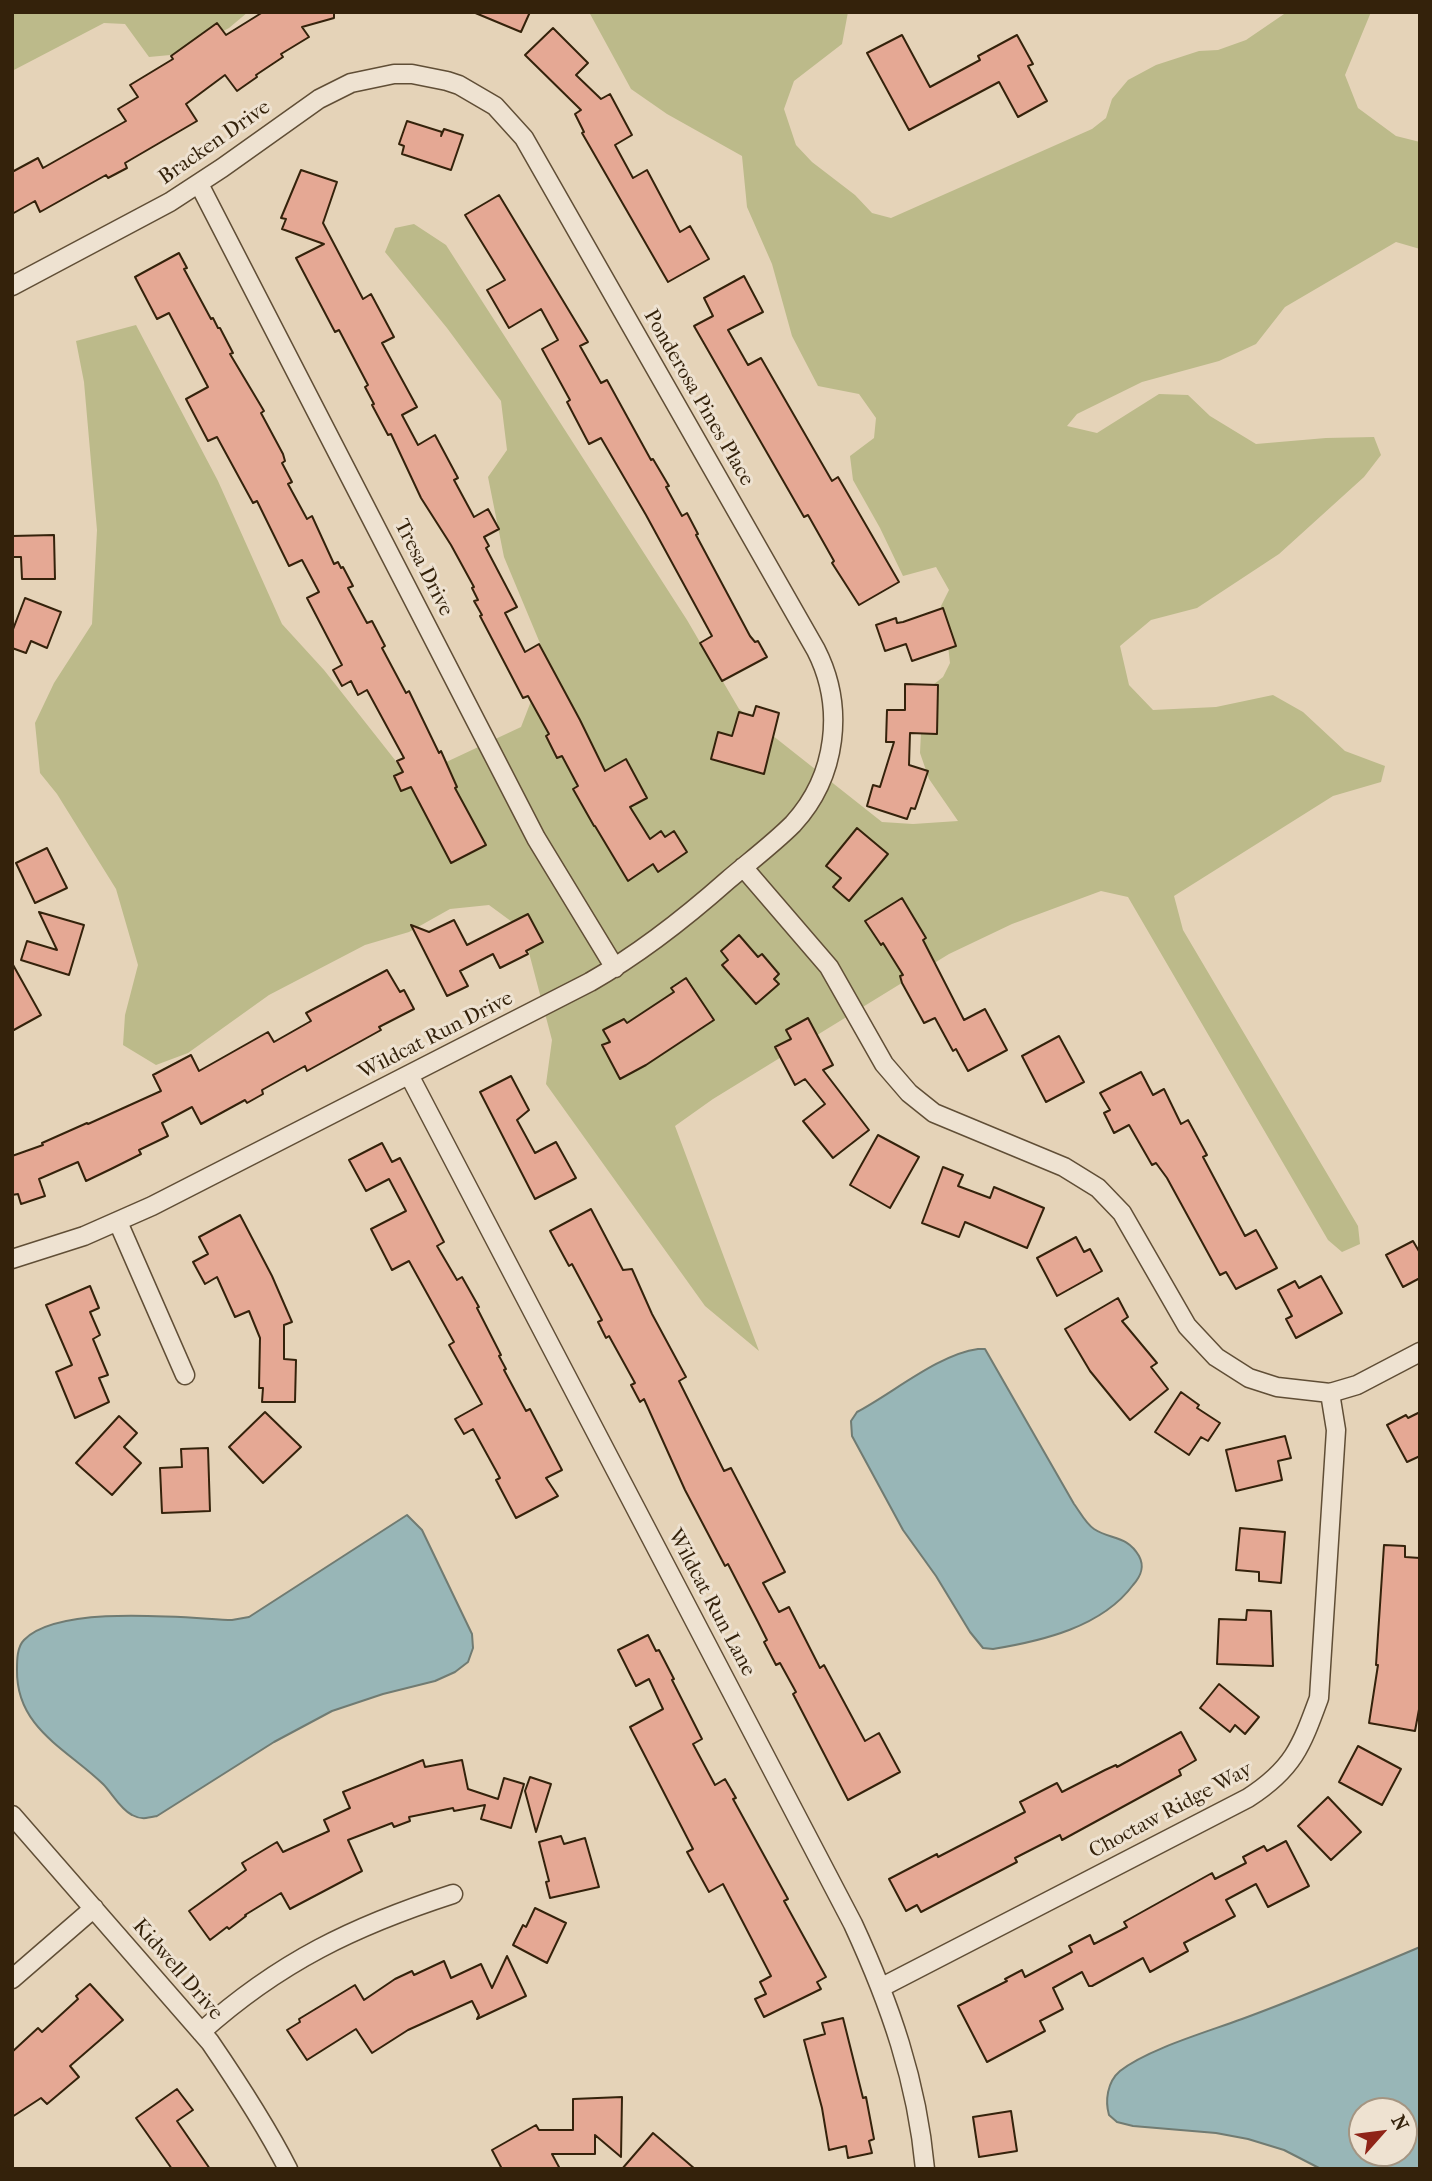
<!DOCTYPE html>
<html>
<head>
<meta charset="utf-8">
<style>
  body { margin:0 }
  #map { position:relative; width:1432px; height:2181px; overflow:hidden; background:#e5d3b8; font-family:"IM FELL French Canon",serif }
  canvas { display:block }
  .frame { position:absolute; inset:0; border:14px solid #34220b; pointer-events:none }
  .north { position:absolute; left:1348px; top:2097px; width:70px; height:70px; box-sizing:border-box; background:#eee2d1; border:2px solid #a49582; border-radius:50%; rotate:62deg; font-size:19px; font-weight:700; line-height:28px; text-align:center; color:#34220b }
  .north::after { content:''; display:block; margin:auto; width:24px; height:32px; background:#8f2418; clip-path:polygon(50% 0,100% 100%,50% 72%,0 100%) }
</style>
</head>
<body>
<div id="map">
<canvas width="1432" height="2181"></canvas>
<div class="frame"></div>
<div class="north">N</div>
</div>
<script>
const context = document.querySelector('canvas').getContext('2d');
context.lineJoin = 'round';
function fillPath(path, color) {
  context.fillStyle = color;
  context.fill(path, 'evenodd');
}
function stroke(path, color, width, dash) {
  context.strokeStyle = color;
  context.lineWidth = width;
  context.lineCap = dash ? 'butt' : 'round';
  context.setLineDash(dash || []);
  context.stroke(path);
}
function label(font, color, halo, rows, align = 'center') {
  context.font = font + ' "IM FELL French Canon",serif';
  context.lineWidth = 6;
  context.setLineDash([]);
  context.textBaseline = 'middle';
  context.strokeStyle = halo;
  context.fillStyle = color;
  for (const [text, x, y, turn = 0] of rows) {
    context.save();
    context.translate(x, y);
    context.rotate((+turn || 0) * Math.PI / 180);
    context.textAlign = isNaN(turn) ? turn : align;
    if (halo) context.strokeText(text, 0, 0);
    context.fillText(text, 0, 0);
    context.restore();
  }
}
const green = new Path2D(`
  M12 12H248L229 28 181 54 149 57 125 24 104 23 12 71Z
  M589 12H848L842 44 794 81 784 109 796 145 812 162 855 195 872 213 891 218 1092 129 1106 118 1112 99 1128 80 1156 65 1199 51 1218 50 1246 40 1287 12H1371L1345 75 1358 108 1396 136 1420 142V249L1396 242 1285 307 1256 344 1219 361 1142 382 1077 414 1067 426 1097 433 1159 394 1188 395 1210 416 1256 444 1326 438 1374 437 1381 455 1364 477 1279 554 1197 608 1151 620 1120 646 1129 685 1153 710 1216 707 1273 695 1303 712 1345 751 1385 766 1381 782 1333 796 1174 896 1183 930 1358 1226 1360 1244 1342 1252 1328 1240 1128 897 1101 891 1012 924 949 954 713 1099 675 1126 759 1351 705 1306 546 1084 552 1040 523 930 489 905 450 909 409 932 365 945 269 995 188 1053 156 1065 123 1045 125 1015 138 965 116 889 57 794 40 773 35 723 54 683 92 624 97 530 84 382 76 341 136 325 218 481 282 624 324 670 410 779 521 727 547 660 504 557 488 477 507 450 501 401 447 328 385 252 395 228 414 224 446 245 687 620 739 709 882 822 913 824 958 821 929 779 920 753 922 711 929 688 943 677 950 663 946 628 941 606 949 590 936 567 903 576 880 528 853 480 850 456 874 438 876 418 859 394 818 386 792 336 772 264 747 207 742 156 667 114 631 89Z`);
const water = new Path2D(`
  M978 1349H985L1074 1504C1080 1512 1086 1524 1094 1529 1111 1540 1127 1535 1139 1556 1145 1567 1141 1576 1133 1585 1102 1627 1042 1641 993 1649L983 1648 970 1632 936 1576 903 1530 852 1436 851 1421 857 1412C893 1393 939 1354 978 1349Z
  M407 1515 422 1530 472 1634 473 1648 468 1662 455 1672 435 1681 383 1694 332 1711 274 1742 157 1816C148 1818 141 1820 132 1815 120 1809 112 1793 103 1784 67 1749 16 1728 17 1670 17 1660 17 1647 24 1640 59 1604 184 1618 232 1620L249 1617Z
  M1420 1947V2169H1321L1284 2150 1248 2139 1216 2133 1133 2126 1117 2122 1109 2115C1105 2101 1107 2082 1120 2071 1148 2049 1207 2032 1242 2019 1302 1997 1361 1972 1420 1947ZM1362 2111H1404V2153H1362Z`);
const building = new Path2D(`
  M263 12H334V18L302 27 309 37 281 54 283 57 256 75 257 77 237 91 225 75 186 104 197 121 125 163 127 168 108 178 106 175 40 212 35 201 12 214V172L38 158 43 168 126 121 118 109 138 97 130 85 173 59 171 56 217 23 226 35Z
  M473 12H530L521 32Z
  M553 28 588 63 576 75 601 99 610 94 632 135 615 145 633 178 647 170 680 232 690 226 709 259 668 282 582 133 584 132 575 114 581 110 525 55Z
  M902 35 930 87 980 60 978 56 1017 35 1033 64 1028 66 1047 101 1018 117 999 82 909 130 867 53Z
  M407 121 442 132 441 136 444 129 463 135 451 170 402 154 404 146 399 144Z
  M301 170 337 182 323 223 363 299 371 294 394 337 382 343 417 407 402 415 418 445 435 435 458 478 454 480 474 517 488 509 499 529 484 537 489 546 486 548 517 607 505 613 525 652 539 644 580 720 605 771 626 759 647 798 630 807 650 839 661 831 665 837 674 831 687 852 658 872 653 864 628 881 595 826H594L573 789 578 786 562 756 557 758 546 736 549 734 528 696 523 698 480 616 482 615 474 601 478 600 472 588 474 587 451 545 421 498 391 434 388 435 372 405 374 404 365 387 368 385 339 330 335 332 296 258 324 244 282 229 286 219 281 218Z
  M499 195 588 342 580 346 601 383 607 380 651 460 653 459 669 486 666 487 682 516 687 513 698 534 696 535 750 636 755 642 758 641 767 657 722 681 700 643 712 636 646 515 601 438 589 444 567 402 570 400 542 349 558 340 541 309 509 328 487 290 505 280 465 215Z
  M179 253 187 268 184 269 211 319 213 318 218 328H220L233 353 230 354 264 411 261 413 283 454 285 461 282 463 292 482 288 484 307 519 312 516 334 564 338 562 341 568 343 567 353 586 348 588 367 623 372 621 385 646 382 648 406 693 409 691 439 753 441 751 457 787 455 788 486 845 451 863 411 787 401 791 394 776 403 772 397 761 404 758 367 690 358 695 351 681 342 686 333 670 342 665 307 598 319 592 302 560 289 566 257 501 253 503 217 437 208 441 186 399 208 387 169 313 157 319 135 277Z
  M744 276 763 312 728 330 748 365 761 358 832 481 838 477 899 582 859 605 832 563 834 561 808 515 804 517 694 326 713 316 704 298Z
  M54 535 55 579H22L21 557H12V536Z
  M25 598 61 612 47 648 31 641 26 653 12 648V632Z
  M943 608 956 646 912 661 906 644 885 651 876 625 896 618 897 623 903 622Z
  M905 684 938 685 937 734 910 733 909 765 928 771 915 809 911 808 907 819 867 806 873 785 880 787 894 742H886L887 710H905Z
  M756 706 779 713 764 774 711 759 718 732 732 736 739 712 753 716Z
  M857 828 888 854 849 901 833 887 841 878 826 866Z
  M47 848 67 888 35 903 16 863Z
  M902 898 926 938 923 940 964 1020 985 1009 1007 1050 968 1071 956 1049 953 1051 935 1018 924 1023 902 983 900 976 903 975 883 943 881 945 865 921Z
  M39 912 84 925 69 975 21 960 27 941 57 950Z
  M528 914 543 942 526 951 528 954 500 968 493 954 460 971 468 986 447 996 411 925 429 932 454 920 467 945Z
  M739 935 758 957 762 954 779 974 774 979 779 984 756 1004 722 965 728 960 721 951Z
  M12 963 41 1015 12 1031Z
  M387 970 400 992 404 990 414 1009 379 1027 381 1030 307 1071 305 1066 262 1090 263 1094 247 1103 245 1100 201 1124 192 1107 162 1123 168 1136 139 1150 141 1154 111 1169 86 1181 78 1162 39 1179 45 1196 21 1204 18 1194 12 1195V1156L43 1145 42 1143 87 1123 88 1124 161 1091 153 1075 191 1055 199 1071 268 1032 274 1042 311 1021 306 1013Z
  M686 978 714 1020 646 1065 620 1079 602 1045 610 1042 603 1030 624 1019 627 1023 674 992 671 988Z
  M808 1018 833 1065 823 1070 869 1130 833 1158 803 1121 825 1104 805 1079 795 1085 775 1047 791 1039 786 1030Z
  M1059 1036 1084 1082 1046 1102 1022 1056Z
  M1141 1072 1153 1095 1164 1089 1181 1124 1188 1120 1207 1155 1203 1157 1245 1236 1256 1230 1277 1268 1236 1289 1226 1272 1220 1275 1167 1178 1156 1163 1152 1165 1129 1125 1114 1133 1104 1113 1110 1110 1100 1093Z
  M511 1076 529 1110 517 1120 535 1153 556 1142 576 1178 535 1199 480 1092Z
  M878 1135 919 1157 890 1208 850 1185Z
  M382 1143 392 1162 400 1158 410 1177 444 1242 437 1246 457 1280 462 1277 479 1307 477 1308 501 1355 499 1356 506 1369 504 1370 526 1411 530 1409 562 1470 546 1478 558 1496 516 1518 496 1480 500 1478 473 1429 464 1434 455 1419 482 1404 449 1345 454 1342 409 1261 392 1270 371 1229 406 1211 389 1179 366 1191 349 1160Z
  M943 1167 963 1175 958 1186 990 1198 994 1187 1044 1208 1027 1248 965 1222 959 1237 922 1223Z
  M591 1209 623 1270 632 1269 652 1314 686 1377 679 1381 724 1471 731 1468 785 1572 763 1583 779 1612 789 1607 820 1668 824 1665 865 1741 879 1733 900 1772 848 1800 793 1694 796 1692 780 1663 776 1665 764 1642 767 1640 758 1622 728 1564 725 1566 685 1490 644 1399 640 1402 631 1385 635 1383 609 1336 606 1338 598 1322 602 1320 572 1264 569 1266 550 1231Z
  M240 1215 272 1276 292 1322 284 1325V1359L296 1360 295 1402H262L263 1388H259L260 1338 249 1311 235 1317 217 1277 205 1284 193 1262 208 1254 199 1237Z
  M1076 1237 1084 1252 1090 1249 1102 1271 1057 1296 1037 1258Z
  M1413 1241 1420 1253V1278L1403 1287 1386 1255Z
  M1321 1276 1342 1313 1296 1338 1286 1319 1292 1316 1278 1290 1295 1281 1299 1288Z
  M90 1286 99 1308 90 1312 100 1335 93 1339 108 1375 99 1378 109 1402 75 1418 56 1372 72 1365 46 1305Z
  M1118 1298 1128 1317 1122 1321 1157 1363 1151 1367 1168 1389 1130 1420 1090 1371 1065 1329Z
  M1181 1392 1199 1405 1197 1408 1220 1423 1208 1441 1201 1437 1189 1455 1155 1432Z
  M265 1412 301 1447 263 1483 229 1447Z
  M1420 1412V1456L1407 1462 1387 1425 1406 1415 1408 1418Z
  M119 1416 137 1433 124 1447 141 1463 112 1495 76 1463Z
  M1285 1436 1291 1458 1278 1461 1282 1480 1236 1491 1226 1450Z
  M208 1448 210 1511 162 1513 160 1468 182 1467 181 1449Z
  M1240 1528 1285 1532 1281 1583 1259 1581V1572L1236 1570Z
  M1384 1545 1405 1546V1557L1420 1558V1704L1415 1731 1369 1723 1378 1665H1376Z
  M1247 1610 1271 1611 1273 1666 1217 1664 1219 1619 1246 1620Z
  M648 1635 656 1651 659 1650 674 1679 672 1680 702 1739 693 1744 715 1785 725 1779 736 1798 733 1799 788 1899 784 1901 826 1977 817 1982 821 1989 764 2017 755 1999 766 1994 760 1982 771 1976 723 1884 709 1892 687 1852 693 1849 630 1727 663 1709 649 1679 636 1686 618 1650Z
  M1219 1684 1259 1717 1245 1734 1235 1725 1230 1732 1200 1708Z
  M1181 1732 1196 1760 1179 1770 1181 1775 1062 1840 1060 1835 1015 1858 1017 1862 921 1912 917 1905 906 1911 889 1879 937 1854 938 1857 1025 1812 1020 1802 1057 1783 1062 1792 1105 1770 1116 1765 1117 1767Z
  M1358 1746 1401 1769 1382 1805 1339 1782Z
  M423 1760 425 1767 462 1760 468 1789 498 1799 504 1778 524 1784 511 1828 481 1819 485 1805 454 1811 453 1808 409 1817 410 1821 394 1827 392 1823 348 1840 362 1871 290 1909 281 1893 245 1915 246 1916 229 1929 227 1927 210 1940 189 1911 246 1870 242 1863 277 1842 283 1852 329 1831 324 1820 350 1808 343 1792Z
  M530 1777 551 1784 536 1832 525 1791Z
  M1328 1797 1361 1832 1331 1860 1298 1826Z
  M561 1836 564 1844 585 1838 599 1887 550 1898 546 1882 549 1881 539 1842Z
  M1286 1841 1309 1886 1268 1907 1256 1884 1226 1900 1235 1916 1184 1943 1188 1951 1150 1972 1143 1958 1092 1986H1089L1082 1972 1053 1988 1063 2009 1040 2021 1045 2031 987 2062 958 2006 1007 1981 1005 1979 1022 1970 1025 1977 1072 1952 1069 1946 1090 1935 1094 1944 1127 1927 1124 1922 1194 1883 1212 1873 1215 1879 1246 1863 1243 1857 1264 1846 1267 1851Z
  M535 1908 566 1923 547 1963 513 1945 523 1925 526 1927Z
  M507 1956 526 1996 477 2019 479 2015 472 2001 408 2030 372 2053 356 2029 307 2060 287 2030 300 2022 299 2019 355 1985 364 2000 395 1979 412 1971 414 1975 444 1961 451 1978 481 1964 492 1988Z
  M90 1984 123 2020 70 2066 79 2077 47 2104 41 2098 12 2117V2052L38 2028 42 2032 78 1999 76 1996Z
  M843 2018 863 2098 866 2097 874 2139 869 2141 872 2153 848 2158 846 2146 829 2150 822 2108 804 2040 825 2034 822 2023Z
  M177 2089 193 2110 177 2121 210 2169H172L136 2118Z
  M622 2097 621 2157 595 2135V2154H552L560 2169H502L492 2150 536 2125 539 2130H573V2099Z
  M1011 2111 1017 2151 979 2157 973 2117Z
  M653 2133 695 2169H622Z`);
const minor = new Path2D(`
  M199 184 536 838 615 968
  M12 286 170 202 222 168 319 99 351 83 394 74H412L447 81 459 85 495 106 524 138 816 650C845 707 837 776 793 824 773 844 749 862 728 880 684 919 641 953 590 982L152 1206 84 1236 12 1259
  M743 867 829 967 884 1064 909 1093 934 1113 1064 1167 1098 1188 1122 1213 1187 1326 1216 1357 1249 1378 1277 1387 1330 1393 1357 1385 1420 1352
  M409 1075 853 1924C890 2004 917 2081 925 2169
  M118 1222 185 1375
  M12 1815 210 2042C238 2083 265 2124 288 2169
  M12 1979 94 1908
  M882 1987 1248 1798C1293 1769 1301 1747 1319 1698L1336 1430 1330 1393
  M201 2032C279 1962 354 1926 453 1894`);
const streetNames = [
  ["Bracken Drive",215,143,-35],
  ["Ponderosa Pines Place",698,398,60],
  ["Tresa Drive",423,568,63],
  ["Wildcat Run Drive",436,1036,-27],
  ["Wildcat Run Lane",711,1603,62],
  ["Choctaw Ridge Way",1171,1811,-28],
  ["Kidwell Drive",177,1970,49]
];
fillPath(green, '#bcba8a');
fillPath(water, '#98b6b7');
stroke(water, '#707b72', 2);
fillPath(building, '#e5a894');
stroke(building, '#34220b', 2);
stroke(minor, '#604e36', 21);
stroke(minor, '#eee2d1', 18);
label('21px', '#34220b', '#eee2d1', streetNames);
</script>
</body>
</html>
